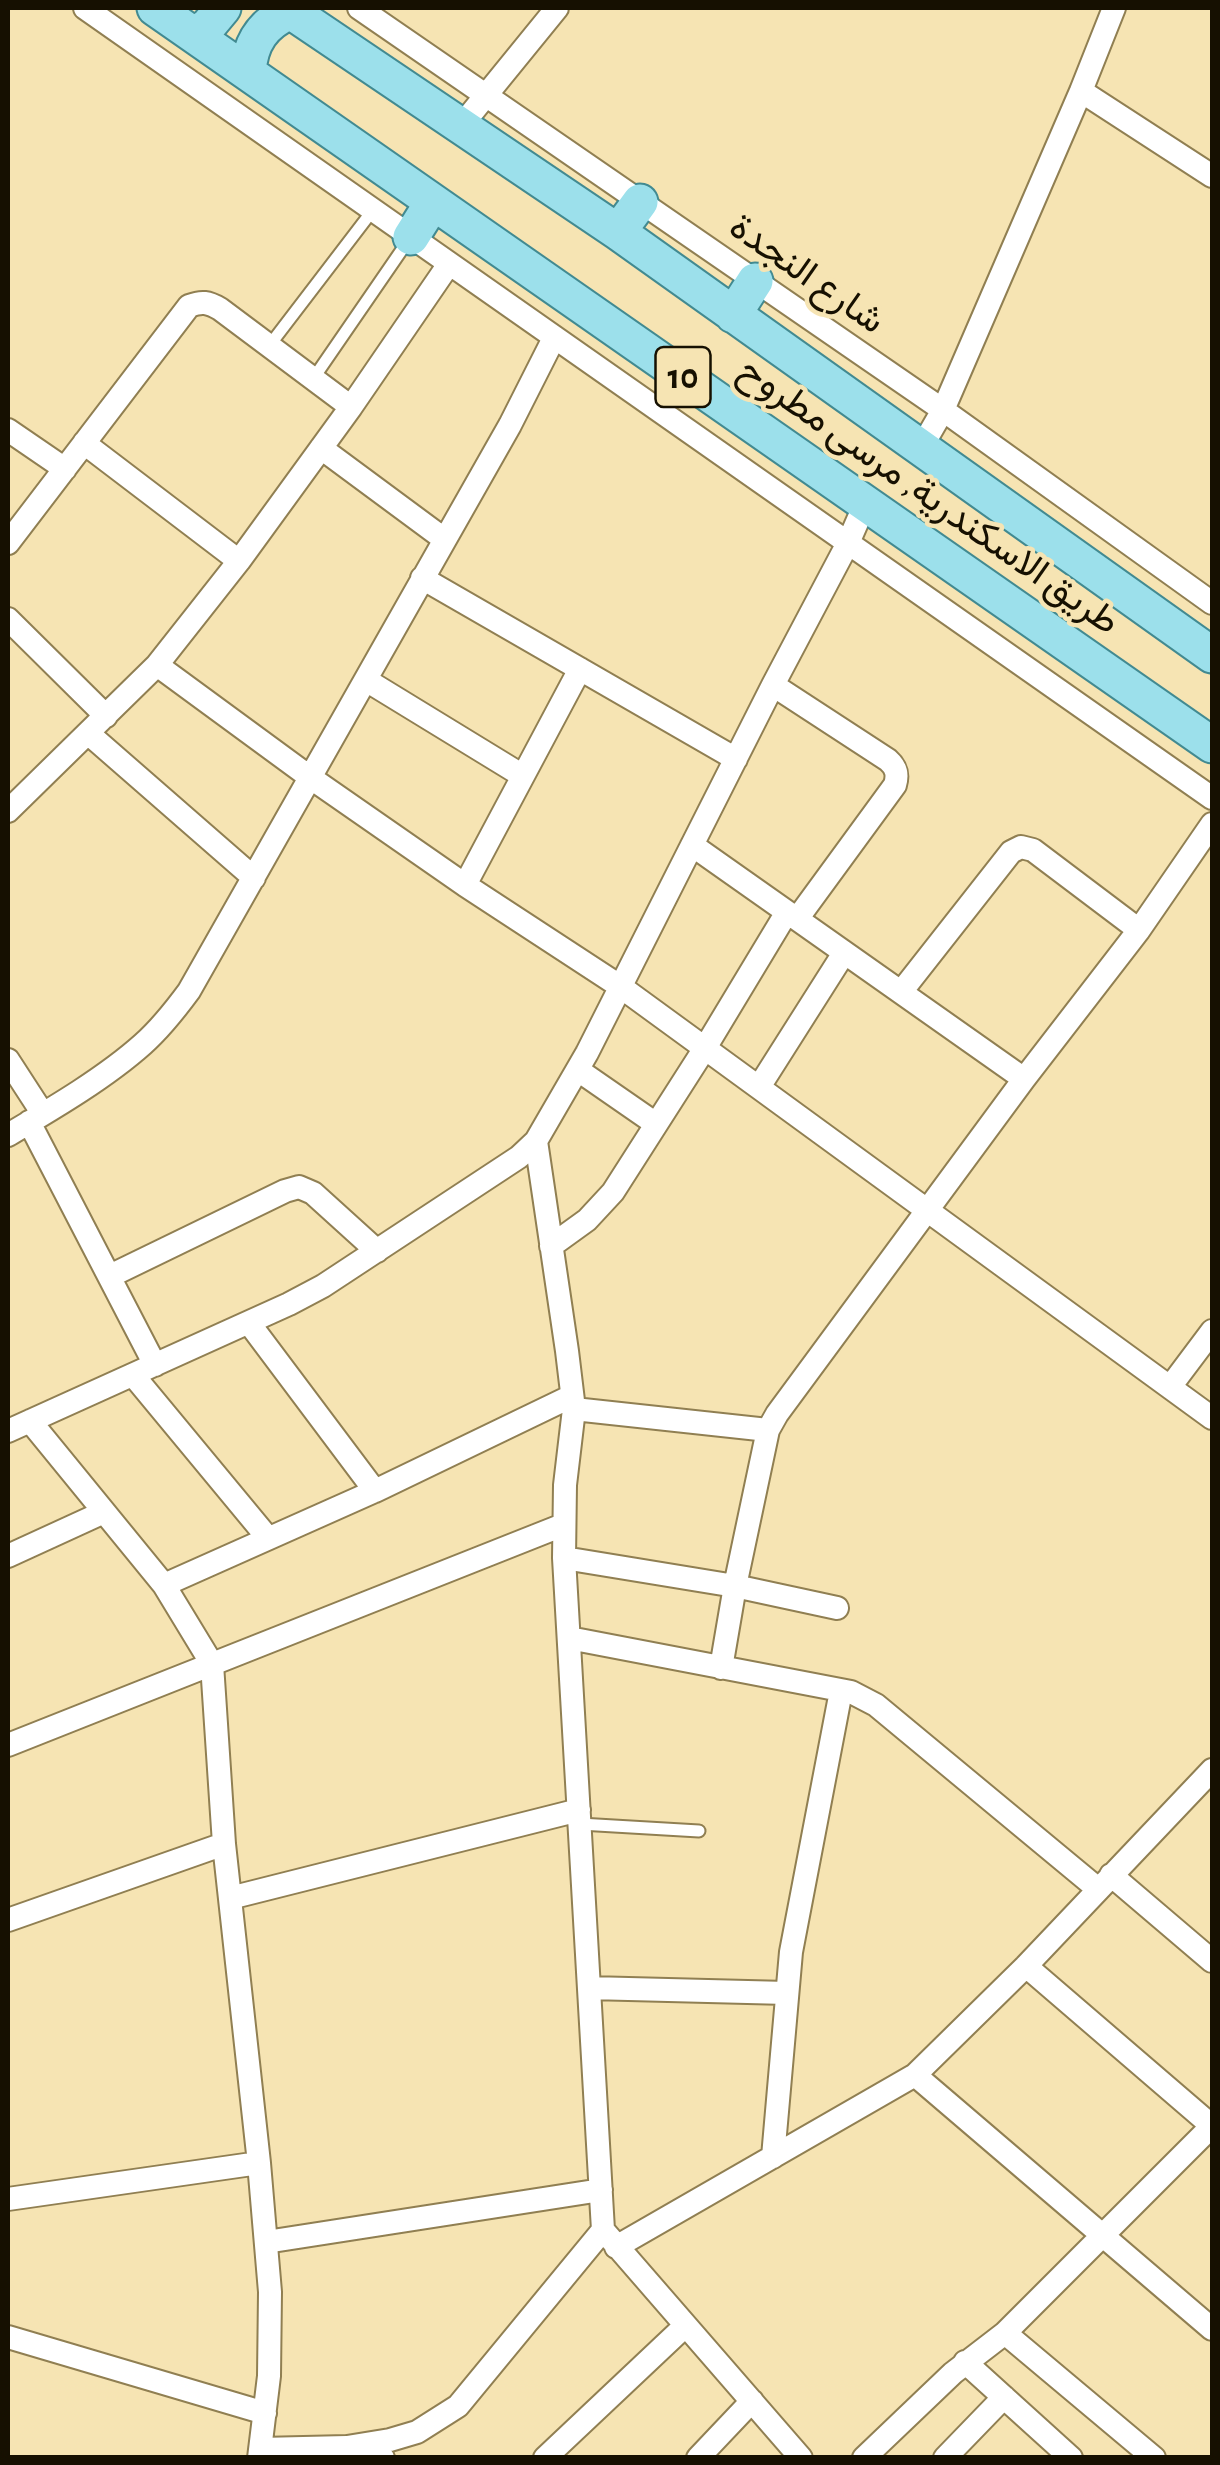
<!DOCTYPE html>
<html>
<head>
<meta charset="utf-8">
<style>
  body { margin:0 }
  #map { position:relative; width:1220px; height:2465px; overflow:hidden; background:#f6e4b3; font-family:"Alegreya Sans",sans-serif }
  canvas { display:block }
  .frame { position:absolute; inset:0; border:10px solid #161001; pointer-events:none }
</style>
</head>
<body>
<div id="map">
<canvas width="1220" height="2465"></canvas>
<div class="frame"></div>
</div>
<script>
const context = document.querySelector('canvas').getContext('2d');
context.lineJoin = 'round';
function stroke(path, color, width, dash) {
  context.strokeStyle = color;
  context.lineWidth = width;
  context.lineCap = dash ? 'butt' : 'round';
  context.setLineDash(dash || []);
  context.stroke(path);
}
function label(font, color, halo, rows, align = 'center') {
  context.font = font + ' "Alegreya Sans",Vazirmatn,sans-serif';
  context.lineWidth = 9;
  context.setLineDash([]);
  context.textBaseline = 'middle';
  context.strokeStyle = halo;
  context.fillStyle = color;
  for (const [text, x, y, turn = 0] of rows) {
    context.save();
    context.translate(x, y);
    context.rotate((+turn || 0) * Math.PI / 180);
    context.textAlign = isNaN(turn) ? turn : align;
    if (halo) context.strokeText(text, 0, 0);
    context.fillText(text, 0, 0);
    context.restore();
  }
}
const lane = new Path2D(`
  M269 346 373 210
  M313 379 410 238
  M580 1824 699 1831`);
const street = new Path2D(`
  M85 8 1212 798
  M359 8 943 410 1212 603
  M1081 91 1212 176
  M461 126 557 8
  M8 430 65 469
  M84 443 239 561
  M321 448 444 539
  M921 448 943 410 1081 91 1114 8
  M8 543 189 306C202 301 208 302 220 309L351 407
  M422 578 736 759
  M8 619 106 716
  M157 665 311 778 465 885 621 987 1212 1418
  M366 680 523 776
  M773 685 888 760C897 768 898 775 895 785L797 919
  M89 734 254 878
  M8 811 157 665 239 561 351 407 449 264
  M692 845 1024 1079
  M465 885 580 669
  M901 992 1011 852 1021 847 1033 850 1139 930
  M8 1060 43 1114
  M578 1070 656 1124
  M759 1087 844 953
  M29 1122 155 1365
  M8 1135C52 1109 105 1078 143 1044 161 1028 175 1010 189 991L510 425 554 338
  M536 1141 567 1351 574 1409 565 1485 564 1558 603 2230 801 2458
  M551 1246 587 1220 613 1192 705 1048 787 912
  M110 1276 285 1191 299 1187 313 1193 377 1251
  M249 1323 375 1491
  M133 1375 268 1538
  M1170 1387 1212 1331
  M574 1409 768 1430
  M30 1421 164 1585 212 1664 224 1844 259 2163 270 2292 269 2376 259 2458
  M8 1431 289 1304 323 1286 519 1157 536 1141 587 1053 773 685 848 543 865 504
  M8 1556 104 1512
  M564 1558 735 1586 837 1608
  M164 1585 375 1491 572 1396
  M569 1638 851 1692 876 1705 1098 1889
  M721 1668 735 1586 768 1430 777 1414 1024 1079 1139 930 1212 824
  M8 1745 563 1525
  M1111 1875 1212 1961
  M230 1898 579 1810
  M8 1920 224 1844
  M1026 1966 1212 2126
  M589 1988 787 1993
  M915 2075 1212 2329
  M773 2157 791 1952 841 1691
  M8 2199 259 2163
  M266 2242 601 2190
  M616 2247 915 2075 1026 1966 1212 1770
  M1005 2333 1154 2458
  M8 2337 265 2413
  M965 2362 1071 2458
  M347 2447 390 2440 417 2432 458 2406 603 2230
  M260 2449 347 2447 383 2458
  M545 2458 685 2326
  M698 2458 752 2401
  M864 2458 953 2373 1005 2333 1212 2126
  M945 2458 1004 2397`);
const primary = new Path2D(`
  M155 8 1212 745
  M286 8 618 232 1212 655
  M195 35 208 26 223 8
  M248 72C250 42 263 23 291 11
  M618 232 640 202
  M411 237 433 202
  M733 315 755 281`);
const shields = [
  [683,377,55]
];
const shieldNames = [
  ["10",683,377]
];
const streetNames = [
  ["شارع النجدة",807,274,35],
  ["طريق الاسكندرية, مرسى مطروح",929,496,35]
];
stroke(lane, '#907f52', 15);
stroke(street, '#907f52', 26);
stroke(primary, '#428a91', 39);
stroke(lane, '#fff', 11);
stroke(street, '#fff', 22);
stroke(primary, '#9ce0eb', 35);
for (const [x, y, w] of shields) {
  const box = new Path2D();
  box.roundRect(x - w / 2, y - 30, w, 60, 8);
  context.fillStyle = '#f6e4b3';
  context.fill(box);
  stroke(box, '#161001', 2.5);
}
label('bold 35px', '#161001', null, shieldNames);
label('38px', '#161001', '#f6e4b3', streetNames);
</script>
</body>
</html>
